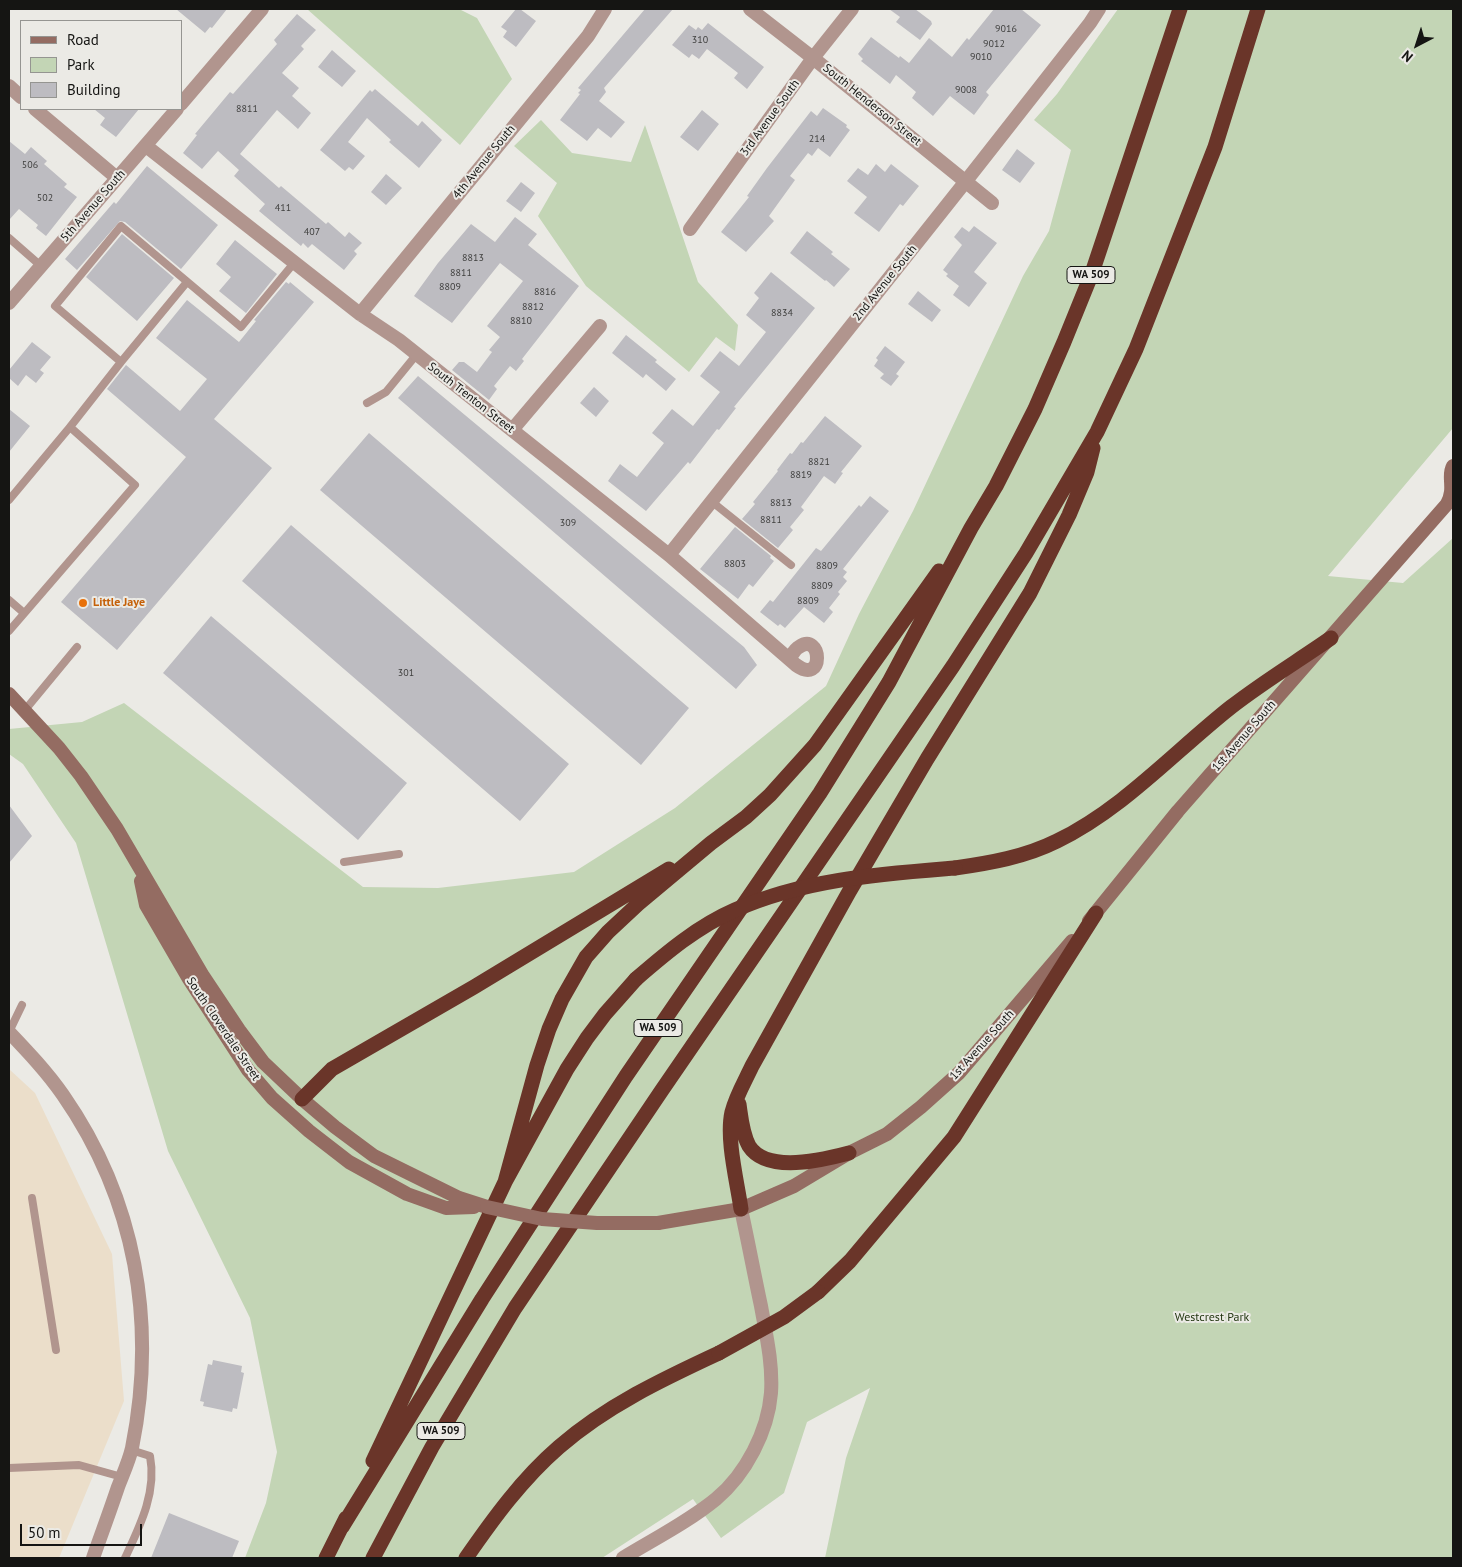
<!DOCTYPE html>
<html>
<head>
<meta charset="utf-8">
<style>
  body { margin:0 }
  #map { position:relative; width:1462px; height:1567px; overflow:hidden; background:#ebeae5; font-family:"PT Sans",sans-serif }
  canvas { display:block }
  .frame { position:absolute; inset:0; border:10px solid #151513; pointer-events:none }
  .legend { position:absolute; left:20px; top:20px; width:162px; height:90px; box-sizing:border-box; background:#ebeae5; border:1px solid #959591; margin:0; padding:6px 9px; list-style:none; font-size:15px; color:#151513 }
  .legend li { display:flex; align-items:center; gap:10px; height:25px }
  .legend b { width:25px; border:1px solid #959591 }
  .north { position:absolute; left:1392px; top:20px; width:50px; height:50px; -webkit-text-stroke:4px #ebeae5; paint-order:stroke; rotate:220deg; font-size:14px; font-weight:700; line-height:20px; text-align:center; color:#151513 }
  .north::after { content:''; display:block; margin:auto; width:18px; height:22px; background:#151513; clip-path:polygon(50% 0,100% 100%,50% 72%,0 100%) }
  .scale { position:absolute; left:20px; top:1524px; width:122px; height:22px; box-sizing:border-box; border:2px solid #151513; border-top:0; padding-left:6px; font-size:15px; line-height:18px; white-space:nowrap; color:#151513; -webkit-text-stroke:4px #ebeae5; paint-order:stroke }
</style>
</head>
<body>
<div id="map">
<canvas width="1462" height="1567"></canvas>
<div class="frame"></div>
<ul class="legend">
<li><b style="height:6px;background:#946c62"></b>Road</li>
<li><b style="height:14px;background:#c3d5b5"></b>Park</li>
<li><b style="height:14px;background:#bdbcc1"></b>Building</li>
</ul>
<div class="north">N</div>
<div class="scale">50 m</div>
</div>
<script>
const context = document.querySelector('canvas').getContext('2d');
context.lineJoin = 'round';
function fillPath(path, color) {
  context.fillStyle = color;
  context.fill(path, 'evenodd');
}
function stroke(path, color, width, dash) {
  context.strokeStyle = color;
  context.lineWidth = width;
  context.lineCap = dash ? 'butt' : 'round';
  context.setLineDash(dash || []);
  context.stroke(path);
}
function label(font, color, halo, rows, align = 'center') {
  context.font = font + ' "PT Sans",sans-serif';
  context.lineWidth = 4;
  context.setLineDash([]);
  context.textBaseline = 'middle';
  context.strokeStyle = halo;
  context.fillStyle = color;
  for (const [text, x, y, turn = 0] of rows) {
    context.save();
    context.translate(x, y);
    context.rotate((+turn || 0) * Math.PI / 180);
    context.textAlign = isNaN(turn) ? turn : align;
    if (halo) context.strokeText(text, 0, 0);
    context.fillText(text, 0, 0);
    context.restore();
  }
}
const industrial = new Path2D(`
  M9 1069 35 1093 112 1254 124 1401 59 1558H9Z`);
const green = new Path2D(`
  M307 9H459L477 18 512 79 460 145Z
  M1118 9H1453V428L1328 576 1403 583 1453 538V1558H825L846 1458 870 1388 807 1422 784 1493 721 1538 693 1499 602 1558H245L266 1503 277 1452 250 1318 168 1151 76 843 23 764 9 754V729L82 722 124 703 363 887 438 888 574 872 675 808 826 686 859 614 913 511 1023 276 1049 231 1071 150 1034 120 1057 94Z
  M541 120 572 153 631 162 645 125 698 282 738 325 735 351 716 337 689 372 586 286 538 216 557 183 514 146Z`);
const building = new Path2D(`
  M176 9H227L212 28 210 27 205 33Z
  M516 9H520L536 21 516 47 503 37 507 31 501 27Z
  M645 9H673L604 88 606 92 599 101 625 122 611 138 598 128 587 141 560 120 580 94 578 93 581 90 578 88Z
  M889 9H915L931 21 932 24 920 40 896 22 900 17Z
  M994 9H1021L1041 25 986 92 989 95 974 115 950 96 933 116 912 98 916 92 896 75 890 84 861 61 863 59 858 54 871 37 899 58 900 56 909 63 929 38 952 57 967 38 969 40Z
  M297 14 316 30 301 46 304 49 282 73 299 88 292 96 311 113 298 129 277 110 240 154 279 188 281 186 326 224 328 222 345 237 349 232 362 243 354 251 357 254 344 270 312 244 308 248 303 243 301 246 259 211 265 204 234 176 239 170 218 151 202 169 183 153 197 135 195 134 230 92 233 94 277 44 274 40Z
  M708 23 764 67 747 89 734 78 738 73 707 49 699 59 692 54 689 58 672 45 689 25 696 30 698 27 702 30Z
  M332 50 356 71 342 87 318 67Z
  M375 89 418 126 422 121 442 140 419 168 389 142 391 140 367 118 348 142 365 156 353 170 349 167 345 171 320 150 370 90 372 92Z
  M823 108 847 125 846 127 850 130 830 157 818 148 812 156 808 153 790 176 795 180 769 216 774 221 746 252 721 232 749 197 747 196 767 168 811 111 817 116Z
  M94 109H139L116 137 100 125 105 118Z
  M702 110 719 124 698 151 680 137Z
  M9 141 25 154 31 147 47 161 44 164 67 184 64 187 77 197 46 236 36 228 38 225 19 209 9 220Z
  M1017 149 1035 163 1020 183 1002 170Z
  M876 164 885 172 891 164 919 186 903 206 900 204 879 232 854 213 867 197 847 181 858 168 868 175Z
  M147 166 218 225 181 269 125 222 120 221 77 270 65 259 114 202 116 204Z
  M386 174 402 188 386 205 371 192Z
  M521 182 535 193 521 212 506 201Z
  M515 217 537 234 528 245 579 286 522 359 524 361 516 371 510 366 494 386 497 389 489 400 452 370 459 362H464L477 372 492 352 489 350 500 337 487 326 523 281 500 263 452 323 414 296 438 263 471 224 495 242Z
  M974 226 997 243 974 272 987 283 969 307 953 295 959 286 946 276 948 274 943 270 962 245 954 237 962 227 969 232Z
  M807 231 833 252 831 254 850 269 834 287 826 280 825 281 790 253Z
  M122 234 174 278 137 321 86 277Z
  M235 240 277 274 246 313 219 291 231 277 216 264Z
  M771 272 815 308 734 407 736 408 719 430 717 429 690 464 688 462 646 511 608 481 620 464 637 477 664 443 652 433 672 409 693 426 720 392 700 376 720 351 739 366 766 332 746 315 759 298 754 293Z
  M286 282 289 284 290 282 314 302 214 419 272 468 117 650 61 602 186 457 107 389 126 365 180 411 207 379 156 338 187 300 239 342 256 321 254 320Z
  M918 291 941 310 932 322 908 304Z
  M626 335 657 360 655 362 676 379 666 391 646 374 643 378 612 353Z
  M32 342 51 357 40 370 44 373 36 383 26 375 18 386 9 378V370Z
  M885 346 905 362 896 374 899 376 891 386 880 378 884 374 874 366 878 360 876 358Z
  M418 376 744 647 757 665 736 689 398 398Z
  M594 387 609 401 596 417 580 403Z
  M9 409 30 426 9 452Z
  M825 416 862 446 841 472 843 473 835 484 824 476 801 507 804 510 790 527 793 530 778 548 742 519 755 504 753 502 778 471 777 470 790 453 792 454 801 442 803 443Z
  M369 433 689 708 641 765 320 490Z
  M870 496 889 511 843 569 847 572 843 577 847 581 838 592 840 594 829 608 833 612 824 623 804 607 785 628 780 624 778 626 760 612 770 600 773 602 816 548 821 551 859 505 861 507Z
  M291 525 569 764 520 821 242 581Z
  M735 527 771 556 770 558 774 561 753 587 749 584 738 599 700 569Z
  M211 616 407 783 358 840 163 673Z
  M9 805 32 836 9 863Z
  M213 1360 242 1366 241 1372 244 1373 237 1409 233 1408 232 1412 203 1406 204 1402 200 1401 208 1364 212 1365Z
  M169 1513 239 1541 232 1558H151Z`);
const service = new Path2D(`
  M9 238 41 266
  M121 362 187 282
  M367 403 386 392 417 354
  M70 427 121 362 55 306 121 226 241 327 294 263
  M9 500 70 427 135 485 9 631
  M711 501 791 565
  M9 600 24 613
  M25 710 77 647
  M344 862 399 854
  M9 1032 22 1005
  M32 1198 56 1350
  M9 1468 79 1465 122 1477
  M125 1558C140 1526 157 1492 150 1456L131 1450`);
const minor = new Path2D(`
  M750 9 813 58 992 203
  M9 86 21 97
  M181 104 262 9
  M35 109 117 178
  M146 146 360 314 399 340 512 430 669 555 796 665C825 686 822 631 799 647 795 649 792 655 789 659
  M690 229 813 58 852 9
  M9 303 177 109
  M360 314 588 36 605 9
  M512 430 600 326
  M669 555 966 181 1090 23 1099 9`);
const tertiary = new Path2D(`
  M9 1032C28 1052 47 1072 63 1095 136 1200 157 1323 132 1448 129 1461 123 1474 118 1487 110 1511 101 1535 93 1558
  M623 1558C654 1539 688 1522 716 1499 746 1474 768 1431 771 1393 773 1364 766 1334 761 1306 754 1273 748 1241 741 1209`);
const secondary = new Path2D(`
  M9 694 59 748 81 776 117 829 203 976 239 1030 263 1062 302 1099 335 1127 374 1156 459 1198 487 1207
  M141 881 146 905 189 979 248 1070 272 1098 309 1131 349 1162 407 1194 446 1208 474 1207
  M1089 921 1178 811 1447 504C1456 488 1447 476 1453 466
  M658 1223 741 1209 794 1186 849 1153 887 1134 921 1107 959 1073 1072 941`);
const motorway = new Path2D(`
  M955 868C990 863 1025 857 1057 841 1123 809 1174 752 1231 707 1263 682 1298 661 1331 638
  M302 1099 332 1069 474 987 669 869
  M739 1104C741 1118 742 1133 749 1146 767 1174 823 1160 849 1153
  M505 1182 537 1065 549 1029 562 999 586 957 608 932 638 904 711 843 746 817 770 795 815 745 939 571
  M741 1209C737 1181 726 1139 732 1112 736 1096 745 1081 752 1066L849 892 927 759 1030 593 1069 515 1087 472 1093 448
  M818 1292 850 1261 954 1137 1096 913
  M373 1461 505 1182 567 1069 587 1038 605 1014 636 979
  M342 1527 482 1299 626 1076 820 793 889 682 971 528 996 486 1035 409 1064 342 1092 273 1180 9
  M326 1558 346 1518
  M373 1558 432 1447 515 1308 662 1090 953 666 1026 553 1097 432 1136 349 1215 147 1258 9
  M466 1558C493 1519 522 1479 559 1447 606 1406 663 1379 719 1353`);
const secondaryBridge = new Path2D(`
  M487 1207 542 1219 597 1223H658`);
const motorwayBridge = new Path2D(`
  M636 979C666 953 698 926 735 910 805 879 881 874 955 868
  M719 1353 784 1317 818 1292`);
const markers = [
  [83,603,5,"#e8710a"]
];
const numberNames = [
  ["9016",1006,29],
  ["310",700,40],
  ["9012",994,44],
  ["9010",981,57],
  ["9008",966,90],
  ["8811",247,109],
  ["214",817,139],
  ["506",30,165],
  ["502",45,198],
  ["411",283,208],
  ["407",312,232],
  ["8813",473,258],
  ["8811",461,273],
  ["8809",450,287],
  ["8816",545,292],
  ["8812",533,307],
  ["8834",782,313],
  ["8810",521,321],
  ["8821",819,462],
  ["8819",801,475],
  ["8813",781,503],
  ["8811",771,520],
  ["309",568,523],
  ["8803",735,564],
  ["8809",827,566],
  ["8809",822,586],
  ["8809",808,601],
  ["301",406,673]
];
const shields = [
  [1091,275,48],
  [658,1028,48],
  [441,1431,48]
];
const shieldNames = [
  ["WA 509",1091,275],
  ["WA 509",658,1028],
  ["WA 509",441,1431]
];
const streetNames = [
  ["South Henderson Street",872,105,39],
  ["3rd Avenue South",770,118,-54],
  ["4th Avenue South",484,162,-51],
  ["5th Avenue South",93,206,-49],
  ["2nd Avenue South",885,283,-51],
  ["South Trenton Street",471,398,38],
  ["1st Avenue South",1244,736,-49],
  ["South Cloverdale Street",223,1029,56],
  ["1st Avenue South",982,1045,-48]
];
const foodNames = [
  ["Little Jaye",93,603]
];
const parkNames = [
  ["Westcrest Park",1212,1318]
];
fillPath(industrial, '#ebdeca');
fillPath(green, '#c3d5b5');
fillPath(building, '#bdbcc1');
stroke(service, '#b1958e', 8);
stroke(minor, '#b1958e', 14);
stroke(tertiary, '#b1958e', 14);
stroke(secondary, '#946c62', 14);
stroke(motorway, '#6a3529', 15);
stroke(secondaryBridge, '#946c62', 14);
stroke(motorwayBridge, '#6a3529', 15);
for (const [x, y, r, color] of markers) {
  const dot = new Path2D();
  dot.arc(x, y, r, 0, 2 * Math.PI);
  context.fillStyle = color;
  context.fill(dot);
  stroke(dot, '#ebeae5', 2);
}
label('10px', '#3f3f3e', null, numberNames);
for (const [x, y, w] of shields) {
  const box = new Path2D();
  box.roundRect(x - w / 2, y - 8.5, w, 17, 4);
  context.fillStyle = '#ebeae5';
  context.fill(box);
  stroke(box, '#151513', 1);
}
label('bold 11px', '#151513', null, shieldNames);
label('12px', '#151513', '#ebeae5', streetNames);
label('bold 12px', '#c56008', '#ebeae5', foodNames, 'left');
label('12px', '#1f330d', '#ebeae5', parkNames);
</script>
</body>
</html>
